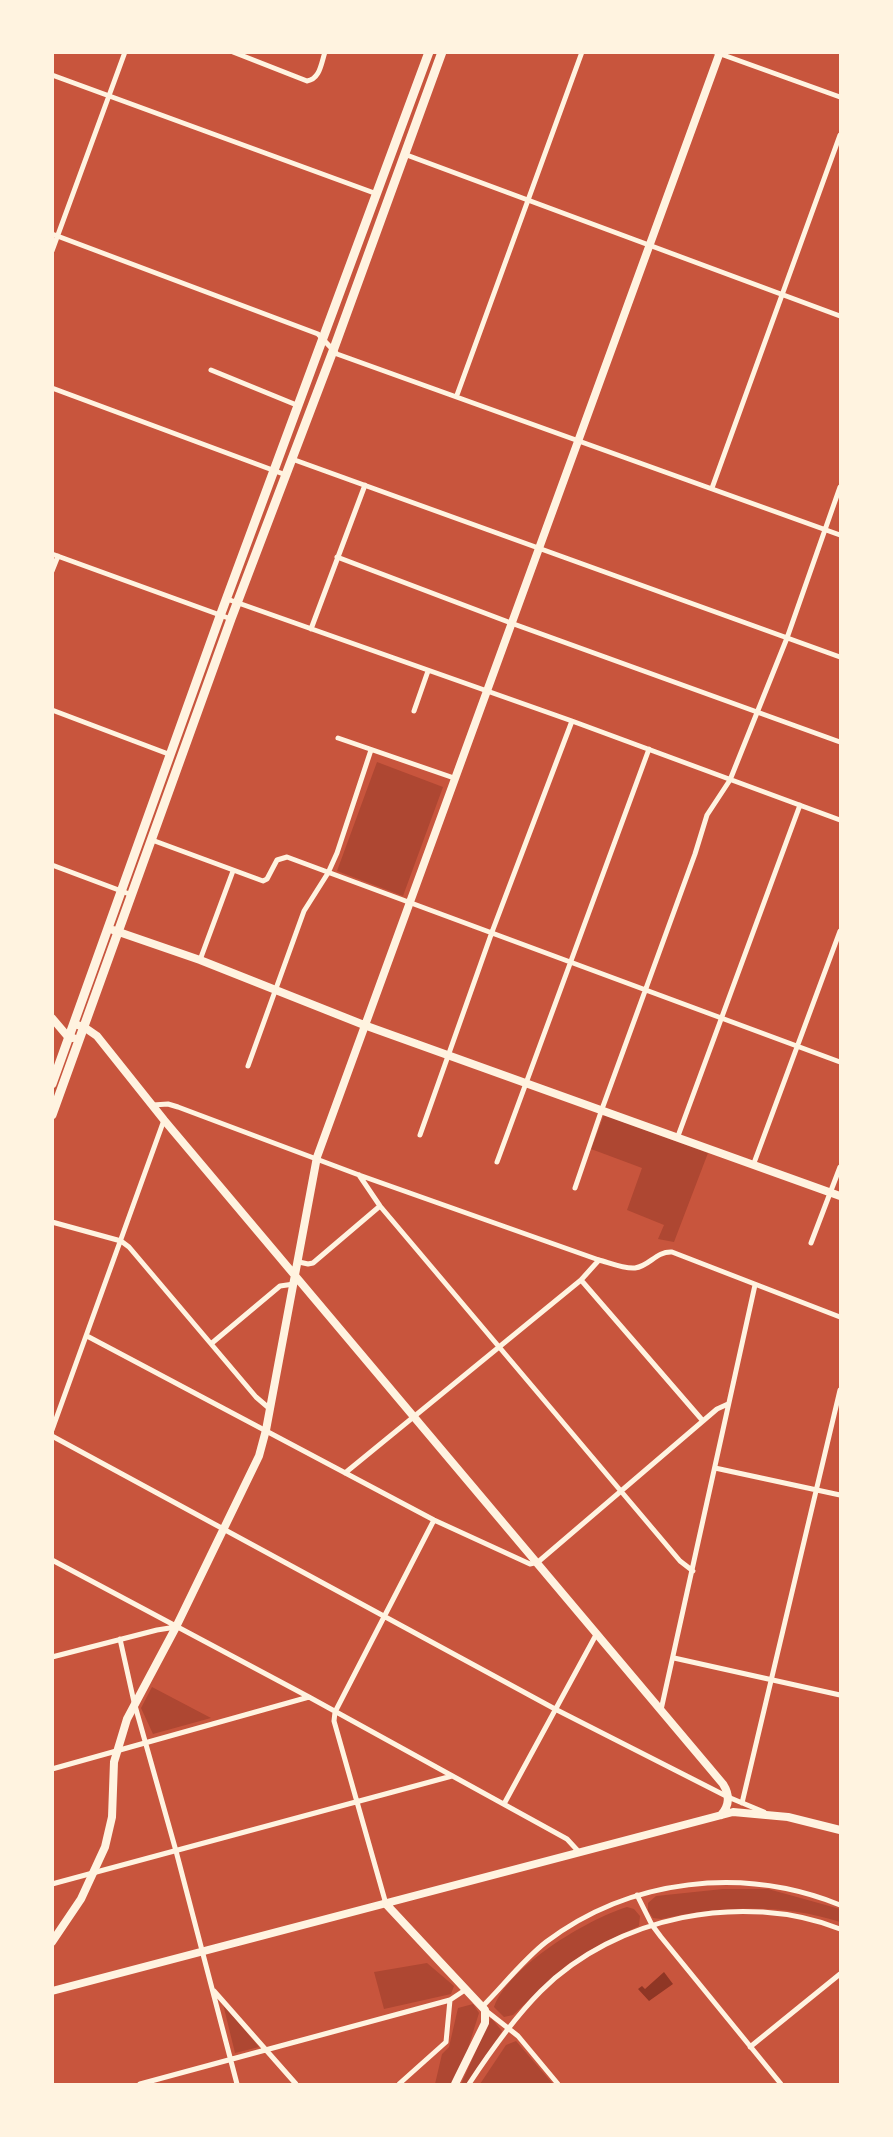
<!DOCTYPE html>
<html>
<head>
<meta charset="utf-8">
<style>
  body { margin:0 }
  #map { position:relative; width:893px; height:2137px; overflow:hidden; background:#c8553d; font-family:"PT Sans Narrow",sans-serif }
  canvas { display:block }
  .frame { position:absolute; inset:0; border:54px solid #fff3e0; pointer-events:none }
</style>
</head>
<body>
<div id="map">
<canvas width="893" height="2137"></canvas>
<div class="frame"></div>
</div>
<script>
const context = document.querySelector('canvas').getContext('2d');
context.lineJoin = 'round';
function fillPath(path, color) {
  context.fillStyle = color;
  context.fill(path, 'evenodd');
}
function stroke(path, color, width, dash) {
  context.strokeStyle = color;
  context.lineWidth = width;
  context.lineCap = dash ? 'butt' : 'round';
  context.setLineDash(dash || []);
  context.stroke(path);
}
const green = new Path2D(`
  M377 762 443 787 403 896 337 871Z
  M604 1115 708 1153 674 1242 658 1239 664 1225 627 1210 642 1168 591 1149Z
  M152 1687 211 1718 153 1734 141 1708Z
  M723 1889H768L840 1909V1922C782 1903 720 1906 661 1919L653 1918 648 1911V1903L656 1896Z
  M627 1907 634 1909 640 1916 639 1926 599 1945 567 1965 513 2015 504 2017 494 2007C509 1966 586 1920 627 1907Z
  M427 1963 454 1986 451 1994 384 2009 374 1972Z
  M223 2004 259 2047 235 2053Z
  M473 2004 479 2013 457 2084H435L442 2054 449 2047 458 2008Z
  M491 2018 502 2031 470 2084H461Z
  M516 2041 553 2084H480L506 2045Z`);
const water = new Path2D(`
  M664 1972 673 1984 649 2001 638 1989 642 1986 645 1989Z`);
const minor = new Path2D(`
  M233 52 307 81C320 79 321 64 325 52
  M715 52 840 97
  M52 75 377 194
  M404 154 840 316
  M52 234 318 334 337 354 840 535
  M52 251 125 52
  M211 370 299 406
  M52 388 286 475
  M457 395 582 52
  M292 459 840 657
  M712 488 840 135
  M52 554 231 619
  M337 557 511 623 840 742
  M52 571 58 556
  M227 599 572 721 840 820
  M311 629 365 485
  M52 710 171 755
  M414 711 428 671
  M338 738 454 778
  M152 840 263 881 267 879 277 860 287 857 840 1062
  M52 865 132 895
  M200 960 233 871
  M248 1066 304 911 328 873 337 853 371 750
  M153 1105 168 1104 178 1107 359 1175 599 1260C610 1263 624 1269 635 1268 650 1266 656 1251 672 1252L840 1317
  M420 1135 492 932 572 721
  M678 1136 800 805
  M497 1162 649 749
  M754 1163 840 931
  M359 1175 380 1206 680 1561 693 1571
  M575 1188 602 1109 695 854 707 815 730 780 787 638 840 487
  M52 1222 121 1241 129 1247 256 1397 270 1409
  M811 1243 840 1167
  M299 1262 308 1264 313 1263 380 1206
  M581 1280 703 1421
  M87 1336 434 1520 530 1564 538 1562 717 1409 728 1404
  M212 1343 280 1286 294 1284
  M52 1430 164 1120
  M52 1436 555 1709 728 1797 764 1812
  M715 1468 840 1495
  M345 1473 581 1280 599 1260
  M52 1560 309 1697 567 1839 579 1852
  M120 1639 134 1702 176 1851 237 2084
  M52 1657 157 1630 176 1627
  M674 1658 840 1695
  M661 1710 755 1285
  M52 1769 309 1697
  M742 1803 840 1390
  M504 1804 597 1633
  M52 1884 452 1776
  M637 1895 652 1925 661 1937 781 2084
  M386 1904 334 1721 335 1712 434 1520
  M214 1991 296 2084
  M482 2007C503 1986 523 1960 546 1942 631 1878 743 1866 840 1905
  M485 2010 518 2036 558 2084
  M750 2047 840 1974
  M140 2084 450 2000 465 1990
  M399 2084 446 2042 450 2000
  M469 2084C490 2052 514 2018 541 1991 616 1916 743 1891 840 1929`);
const secondary = new Path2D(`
  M113 930 200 960 364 1025 840 1196
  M52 1018 69 1038H73
  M74 1024 84 1027 97 1036 164 1120 723 1784C730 1795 730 1805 721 1815
  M386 1904 485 2010V2023L455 2084
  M52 1942 81 1899 105 1847 112 1817 114 1762 127 1719 176 1627 259 1456 266 1430 317 1157 720 52
  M52 1991 733 1812 788 1817 840 1830`);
const primary = new Path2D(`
  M52 1084 220 616 429 52
  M52 1115 231 619 333 351 442 52`);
fillPath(green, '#ae4732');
fillPath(water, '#8f3625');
stroke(minor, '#fff3e0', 5);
stroke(secondary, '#fff3e0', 8);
stroke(primary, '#fff3e0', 9);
</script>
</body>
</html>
